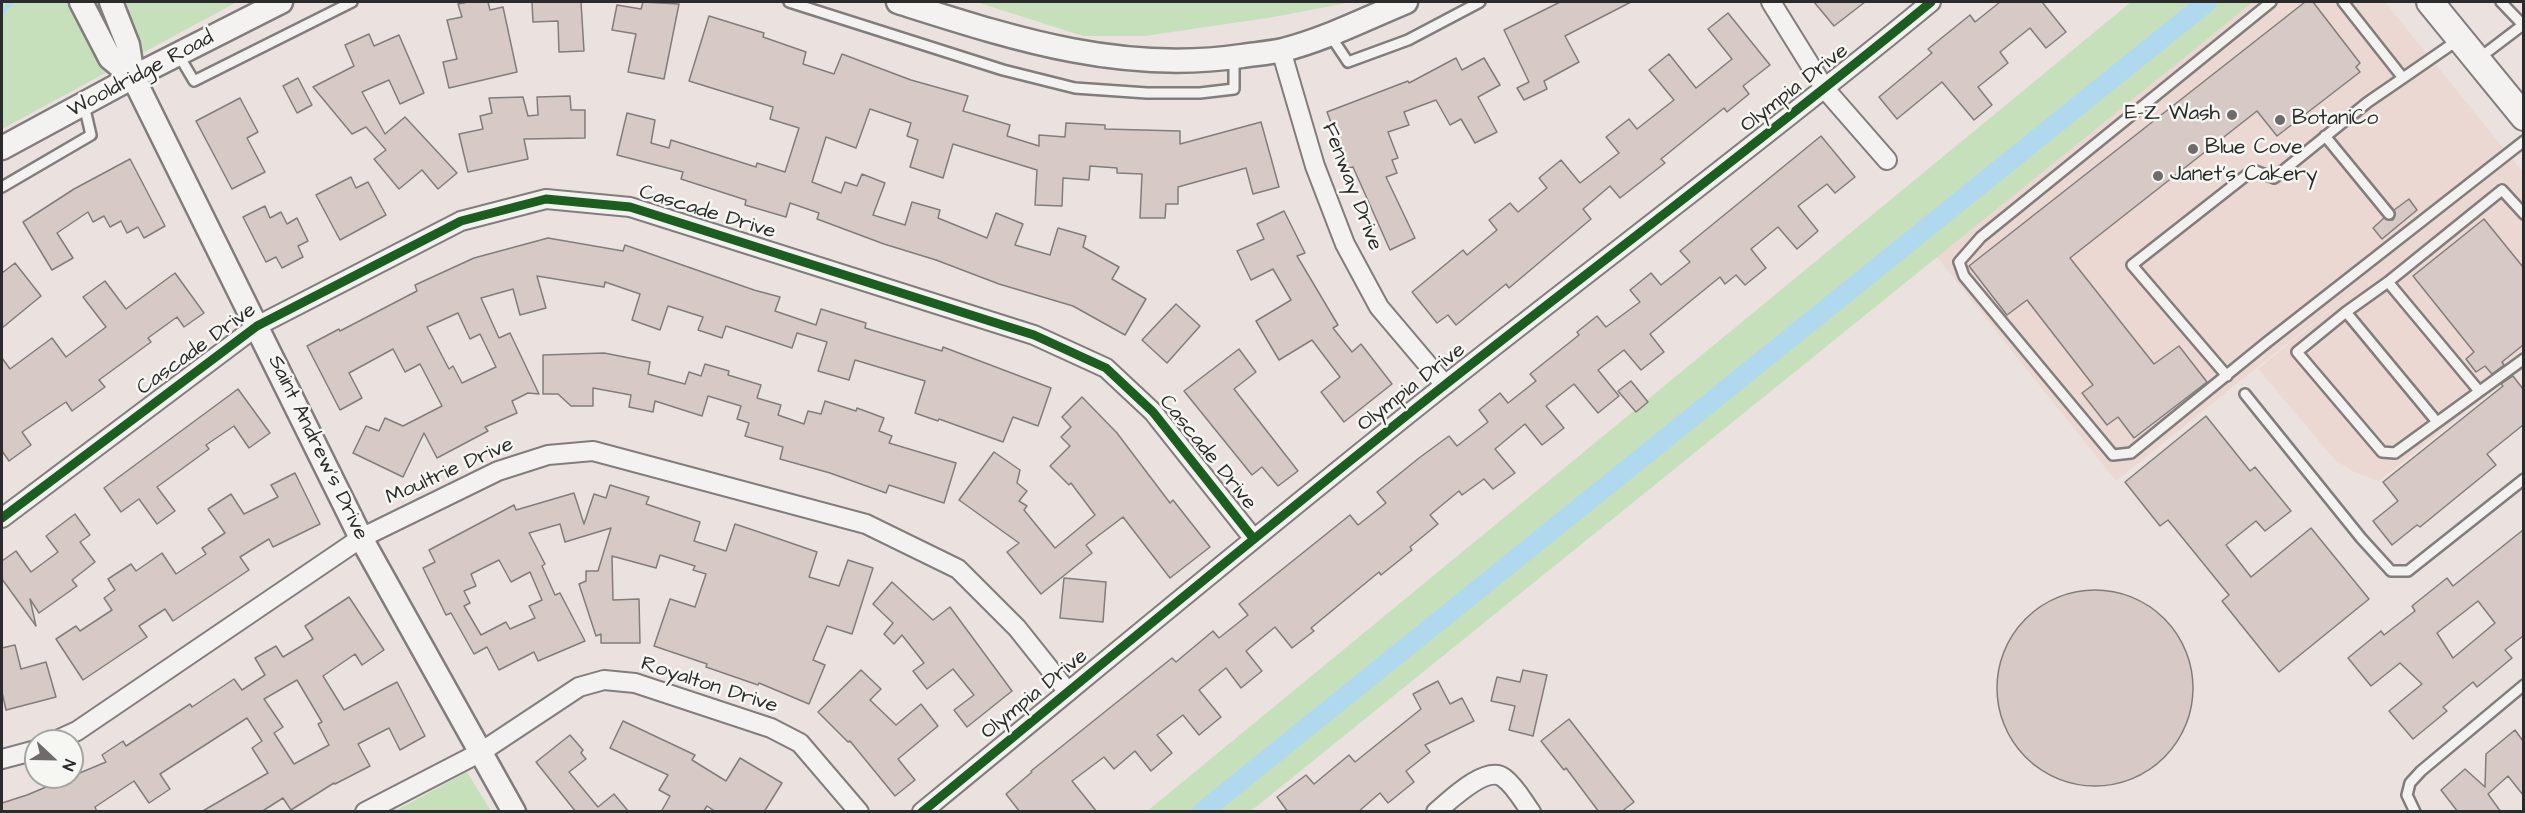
<!DOCTYPE html>
<html>
<head>
<meta charset="utf-8">
<style>
  body { margin:0 }
  #map { position:relative; width:2525px; height:813px; overflow:hidden; background:#ebe2df; font-family:"Architects Daughter",sans-serif }
  canvas { display:block }
  .frame { position:absolute; inset:0; border:3px solid #2b2b2b; pointer-events:none }
  .north { position:absolute; left:24px; top:729px; width:60px; height:60px; box-sizing:border-box; background:#f6f6f2; border:2px solid #a5a5a2; border-radius:50%; rotate:112deg; font-size:16px; font-weight:700; line-height:24px; text-align:center; color:#2b2b2b }
  .north::after { content:''; display:block; margin:auto; width:21px; height:27px; background:#6e6b6a; clip-path:polygon(50% 0,100% 100%,50% 72%,0 100%) }
</style>
</head>
<body>
<div id="map">
<canvas width="2525" height="813"></canvas>
<div class="frame"></div>
<div class="north">N</div>
</div>
<script>
const context = document.querySelector('canvas').getContext('2d');
context.lineJoin = 'round';
function fillPath(path, color) {
  context.fillStyle = color;
  context.fill(path, 'evenodd');
}
function stroke(path, color, width, dash) {
  context.strokeStyle = color;
  context.lineWidth = width;
  context.lineCap = dash ? 'butt' : 'round';
  context.setLineDash(dash || []);
  context.stroke(path);
}
function label(font, color, halo, rows, align = 'center') {
  context.font = font + ' "Architects Daughter",sans-serif';
  context.lineWidth = 5;
  context.setLineDash([]);
  context.textBaseline = 'middle';
  context.strokeStyle = halo;
  context.fillStyle = color;
  for (const [text, x, y, turn = 0] of rows) {
    context.save();
    context.translate(x, y);
    context.rotate((+turn || 0) * Math.PI / 180);
    context.textAlign = isNaN(turn) ? turn : align;
    if (halo) context.strokeText(text, 0, 0);
    context.fillText(text, 0, 0);
    context.restore();
  }
}
const built = new Path2D(`
  M2253 2H2385L2523 172V366L2379 481 2354 472 2335 460 2258 369 2391 260 2116 481 1936 256Z`);
const green = new Path2D(`
  M2 2H237L2 129Z
  M976 2H1352L1274 17 1145 36H1083Z
  M2131 2H2253L1251 811 1146 812Z
  M467 772 491 811H395Z`);
const stream = new Path2D(`
  M2 12 12 2`);
const canal = new Path2D(`
  M1202 812 2207 2`);
const building = new Path2D(`
  M468 2H488L490 10 503 7 517 72 449 88 443 62 457 59 447 20 462 17 458 4Z
  M532 2H581L584 51 559 52 558 21 533 22Z
  M643 2 679 4 664 79 628 72 636 34 612 30 617 5 641 9Z
  M1560 2H1631L1565 36 1579 62 1544 81 1547 89 1524 100 1517 88 1529 82 1504 30Z
  M1814 2H1865L1834 26Z
  M2000 2H2042L2066 32 2046 48 2030 28 2000 52 2008 63 1978 87 1992 105 1974 120 1942 82 1897 119 1879 97 1932 53 1928 49 1970 15 1975 22Z
  M2305 2H2313L2360 63 2356 67 2360 72 2277 136 2257 111 2070 258 2154 364 2179 346 2207 382 2134 438 2118 417 2107 425 2082 393 2093 385 2027 300 2007 315 1969 266Z
  M1728 13 1770 65 1743 86 1749 94 1727 112 1724 108 1661 159 1665 163 1620 198 1610 186 1583 209 1591 219 1509 288 1506 284 1456 325 1448 315 1437 323 1412 292 1463 250 1467 255 1497 230 1489 220 1510 203 1518 212 1547 188 1539 178 1561 160 1580 183 1619 153 1606 137 1629 119 1637 129 1674 100 1649 70 1669 54 1696 88 1732 59 1708 29Z
  M709 16 764 33 763 37 806 52 803 64 834 74 842 54 911 80 968 96 963 111 1010 125 1007 136 1039 146V135L1065 137 1066 123 1105 125V129L1180 131V144L1261 122 1279 187 1253 194 1246 168 1178 187V204H1166L1165 218H1140L1142 174 1117 173V168L1090 166 1089 180 1063 178 1062 206 1035 205 1037 170 953 144 943 178 910 167 918 140 907 136 911 123 870 109 856 148 826 137 812 182 841 193 845 182 857 186 862 174 885 183 873 215 905 225 912 202 940 210 938 218 987 238 996 213 1023 224 1015 245 1050 255 1058 228 1086 236 1083 247 1119 267 1112 279 1146 299 1125 335 1073 306 999 284 936 260 884 244 817 219 819 213 790 203 786 217 745 205 746 200 681 179 683 172 617 155 627 113 655 120 651 143 669 148 671 140 756 167 757 163 785 172 799 128 770 119 773 107 689 81Z
  M369 34 374 46 399 35 424 93 400 104 389 80 362 92 385 134 405 117 457 173 438 189 422 170 399 189 374 159 386 150 366 127 352 134 313 87 354 66 345 45Z
  M1456 58 1462 70 1484 58 1500 85 1478 97 1497 132 1475 143 1461 119 1450 125 1436 100 1404 112 1409 125 1388 132 1398 158 1392 160 1397 173 1386 177 1415 238 1390 250 1353 167 1348 168 1327 112 1408 81 1409 83Z
  M298 78 312 105 297 113 283 86Z
  M570 96 571 110H585V138L524 139 528 159 468 172 459 134 483 129 480 116 492 113 489 98 523 97 528 116 538 115 537 97Z
  M240 98 258 132 247 138 265 172 232 189 196 121Z
  M1821 136 1855 177 1835 193 1827 184 1798 206 1818 231 1797 249 1778 227 1751 249 1766 268 1745 285 1736 275 1725 284 1720 277 1650 334 1664 352 1641 370 1624 350 1598 370 1619 396 1598 413 1574 384 1546 406 1564 428 1542 445 1525 424 1495 449 1515 473 1493 489 1484 479 1462 495 1459 491 1430 515 1438 524 1410 547 1412 550 1381 575 1379 572 1311 628 1314 631 1292 648 1275 627 1246 651 1262 671 1241 688 1226 668 1199 690 1221 717 1199 735 1183 715 1157 735 1172 753 1151 771 1135 751 1114 769 1104 757 1072 781 1097 812H1020L1006 794 1032 772 1031 771 1172 658 1176 662 1213 631 1219 638 1248 615 1239 604 1350 515 1358 525 1386 503 1377 492 1419 458 1449 436 1457 446 1488 422 1479 410 1500 393 1508 403 1536 381 1530 374 1579 335 1577 332 1597 316 1606 327 1640 302 1630 290 1651 273 1661 285 1690 262 1680 251Z
  M130 159 165 226 144 238 138 227 127 233 121 221 110 227 104 216 93 222 88 212 57 233 73 258 52 270 23 222 74 189Z
  M351 177 356 188 368 182 386 215 340 240 316 195Z
  M2409 199 2417 210 2382 239 2373 228 2384 218 2393 220 2395 216 2394 210Z
  M265 206 270 218 281 212 287 224 297 218 308 241 298 246 303 257 282 268 276 257 266 262 243 217Z
  M1284 211 1305 253 1297 256 1338 325 1333 328 1352 352 1361 344 1392 384 1344 422 1321 392 1340 377 1312 340 1279 360 1256 321 1291 300 1273 269 1251 280 1237 251 1264 239 1257 224Z
  M2484 219 2523 267V345L2502 362 2504 365 2492 374 2485 366 2476 372 2466 359 2474 352 2413 276Z
  M548 238 623 251 625 245 754 290 780 297 775 311 816 325 821 309 866 323 865 328 942 351 943 347 1051 388 1038 426 1013 417 1003 442 939 419 938 421 915 413 925 381 855 360 849 380 818 371 827 342 797 333 792 348 726 326 722 338 698 330 703 317 668 306 660 330 632 320 640 294 605 282 604 287 537 276 546 308 520 315 513 289 481 298 499 338 510 333 539 394 528 393 512 401 517 413 485 427 488 431 437 458 424 433 403 477 353 453 366 426 379 431 385 418 403 426 442 406 420 364 405 372 393 349 349 373 362 398 340 410 307 346 339 329 340 331 417 291 415 285 474 258ZM458 313 470 339 480 334 496 367 462 383 453 366 449 369 427 327Z
  M15 263 41 296 2 328V273Z
  M175 273 204 313 184 327 177 317 148 338 151 342 99 380 105 387 72 411 66 402 22 432 31 445 9 461 2 451V358L10 369 52 338 66 357 106 327 83 297 105 281 126 309Z
  M1176 304 1200 326 1167 363 1142 340Z
  M1239 349 1256 372 1234 389 1298 471 1278 486 1262 467 1252 475 1184 391Z
  M604 353 650 362 648 374 685 384 689 372 701 376 705 364 729 371 728 375 761 385 757 398 781 405 778 415 804 424 808 411 821 414 825 401 856 411 857 408 884 418 879 431 892 436 889 443 956 463 944 503 889 485 886 493 830 473 780 459 783 447 745 436 749 423 737 419 741 406 708 396 702 416 655 401 653 412 629 407 631 395 593 388V406H571L558 394H543V355Z
  M2513 376 2523 389V425L2487 454 2496 465 2420 527 2417 525 2392 545 2373 521 2398 501 2383 482 2503 386 2501 384Z
  M1631 381 1648 402 1636 412 1618 391Z
  M238 389 270 433 249 448 234 426 206 445 209 449 157 487 175 511 157 524 139 499 121 512 104 488Z
  M1082 397 1117 433 1170 503 1173 500 1210 547 1170 578 1123 517 1086 545 1092 553 1041 594 1007 552 1019 543 959 500 994 452 1020 470 1017 483 1027 491 1019 501 1027 506 1024 510 1055 548 1095 515 1071 483 1069 485 1050 466 1070 446 1061 437 1071 427 1062 417Z
  M2206 416 2250 471 2255 467 2291 511 2265 531 2256 521 2226 545 2251 577 2311 528 2369 599 2279 672 2222 601 2229 595 2168 520 2160 526 2125 482Z
  M295 473 320 524 273 547 269 539 240 557 249 570 173 621 165 609 139 626 147 637 83 680 56 639 76 626 80 631 112 610 104 598 115 590 108 579 131 564 136 571 162 553 176 574 206 554 202 548 225 533 208 509 231 494 244 514 278 497 271 485Z
  M610 485 649 497 646 504 700 522 694 541 726 551 735 524 759 532 817 552 809 577 839 586 848 560 873 568 852 634 827 626 813 660 825 665 809 704 759 683 758 685 706 667 707 664 654 646 670 599 695 607 706 574 693 570 695 566 660 555 656 568 612 556 613 600 639 599 640 643H601V634L596 636 579 584 586 581V571H598L611 528 565 542 560 524 529 533 545 564 542 566 555 595 560 593 585 641 538 661 534 652 499 670 487 647 474 654 451 613 446 615 423 568 435 562 429 550 514 505 516 510 574 493 584 524 594 494 606 498ZM499 560 511 582 530 572 542 600 529 606 535 618 510 629 506 622 481 635 464 606 470 603 464 591 476 586 471 574Z
  M75 514 90 535 80 542 95 562 72 580 77 586 39 613 30 599 36 626 2 579V561L16 551 31 572 58 552 46 536Z
  M2523 530V636L2505 650 2512 658 2477 687 2473 682 2443 707 2447 711 2413 739 2389 711 2422 684 2400 663 2371 686 2348 658 2381 631 2384 635 2415 611 2412 606 2447 578 2453 586ZM2478 601 2495 623 2453 658 2437 633Z
  M1064 578 1106 582 1103 622 1060 618Z
  M892 582 933 620 950 607 1012 691 967 727 954 710 974 695 953 669 927 689 913 671 924 663 902 635 894 644 884 634 893 623 873 604Z
  M1997 688a98 98 0 1 1 196 0a98 98 0 1 1-196 0Z
  M349 597 384 650 362 665 355 654 323 676 344 710 397 682 425 736 400 750 389 728 358 744 370 766 335 784 334 783 291 810 283 798 261 812H201L268 773 252 748 262 741 247 718 160 774 170 789 149 803 134 781 95 807 97 812H2V803L27 795 106 762 102 755 123 741 126 746 190 704 192 707 234 679 242 690 265 675 255 658 276 646 283 657 313 639 305 626ZM297 680 322 722 318 724 329 745 294 764 274 733 283 727 264 699Z
  M15 645 21 669 46 662 56 697 6 710 2 692V648Z
  M861 670 881 689 870 700 896 725 921 704 938 726 898 759 915 780 895 796 850 741 848 742 818 712Z
  M1523 670 1547 675 1533 736 1509 730 1515 706 1491 701 1497 677 1520 682Z
  M1438 681 1450 704 1462 698 1474 721 1425 745 1430 752 1406 771 1414 782 1388 803 1380 793 1358 812H1288L1277 797 1306 775 1314 784 1349 755 1355 762 1421 709 1413 694Z
  M1569 719 1634 802 1621 812H1599L1566 768 1564 770 1541 741Z
  M623 721 695 755 692 760 726 781 740 758 782 783 764 812H716L707 806 703 812H661L670 796 659 790 668 775 610 748Z
  M2515 730 2523 741V795L2508 776 2488 794 2501 812H2458L2441 790 2465 769 2485 787 2486 754Z
  M570 735 583 750 581 753 586 759 569 772 598 807 614 794 629 812H576L536 762Z`);
const service = new Path2D(`
  M789 2 1003 70 1075 88 1147 93H1200L1234 89V58
  M2271 2 1981 237 1959 262 1964 276 2113 455 2131 453 2266 343 2524 141
  M2343 2 2403 78 2458 40
  M2501 2 2523 25
  M1330 35 1348 62 1408 40 1480 2
  M178 54 194 81 352 2
  M2478 59 2524 24
  M2325 136 2389 214
  M2 187 91 135 84 105
  M2388 282 2479 391
  M2346 312 2297 352 2382 452 2395 453 2524 359
  M2227 376 2132 265 2253 170 2274 178 2368 102 2403 78
  M2245 394 2361 538 2391 571H2408L2524 479
  M2437 422 2346 312 2388 282 2502 190 2524 214
  M2415 812 2407 795 2410 783 2421 771 2524 685`);
const minor = new Path2D(`
  M1771 2 1825 89 1887 160
  M1281 50 1315 166 1345 244 1379 307 1445 385
  M2 518 257 326 461 221 546 199 630 207 1034 335 1106 368 1153 412 1253 538
  M55 741 77 731 361 538 498 471 548 455 593 451 866 524 958 569 1017 628 1068 692
  M2 759 36 750
  M365 812 481 752 579 687 604 680 635 683 771 728 800 743 859 812
  M922 812C1095 670 1266 527 1441 388 1604 259 1771 134 1931 2
  M1436 812C1450 800 1487 764 1504 778 1515 786 1523 801 1531 812`);
const tertiary = new Path2D(`
  M81 2 110 58 133 77
  M111 2 128 45 133 77 361 538 514 812
  M898 2C1012 38 1120 74 1242 56 1255 54 1269 53 1283 50 1326 39 1365 19 1406 2
  M2 148 133 77 281 2`);
const secondary = new Path2D(`
  M2430 2 2524 117`);
const cycleway = new Path2D(`
  M2 518 257 326 461 221 546 199 630 207 1034 335 1106 368 1153 412 1253 538
  M922 812C1095 670 1266 527 1441 388 1604 259 1771 134 1931 2`);
const markers = [
  [2232,115,6,"#6e6b6a"],
  [2280,120,6,"#6e6b6a"],
  [2193,149,6,"#6e6b6a"],
  [2158,176,6,"#6e6b6a"]
];
const streetNames = [
  ["Wooldridge Road",141,75,-28],
  ["Olympia Drive",1795,89,-38],
  ["Fenway Drive",1351,187,69],
  ["Cascade Drive",707,213,17],
  ["Cascade Drive",197,350,-36],
  ["Olympia Drive",1412,388,-38],
  ["Saint Andrew's Drive",317,448,64],
  ["Cascade Drive",1207,453,51],
  ["Moultrie Drive",450,472,-24],
  ["Royalton Drive",709,686,18],
  ["Olympia Drive",1035,695,-39]
];
const poiNames = [
  ["E-Z Wash",2220,115,"right"],
  ["BotaniCo",2292,120],
  ["Blue Cove",2205,149],
  ["Janet's Cakery",2170,176]
];
fillPath(built, '#ecd8d2');
fillPath(green, '#c7e0bc');
stroke(stream, '#b0d9f0', 5);
stroke(canal, '#b0d9f0', 20);
fillPath(building, '#d7c9c5');
stroke(building, '#817d7c', 1.5);
stroke(service, '#817d7c', 14);
stroke(minor, '#817d7c', 22);
stroke(tertiary, '#817d7c', 27);
stroke(secondary, '#817d7c', 30);
stroke(service, '#f4f2f0', 9);
stroke(minor, '#f4f2f0', 18);
stroke(tertiary, '#f4f2f0', 22);
stroke(secondary, '#f4f2f0', 26);
stroke(cycleway, '#1b5e20', 9);
for (const [x, y, r, color] of markers) {
  const dot = new Path2D();
  dot.arc(x, y, r, 0, 2 * Math.PI);
  context.fillStyle = color;
  context.fill(dot);
  stroke(dot, '#f6f6f2', 2);
}
label('21px', '#2b2b2b', '#f6f6f2', streetNames);
label('21px', '#2b2b2b', '#f6f6f2', poiNames, 'left');
</script>
</body>
</html>
